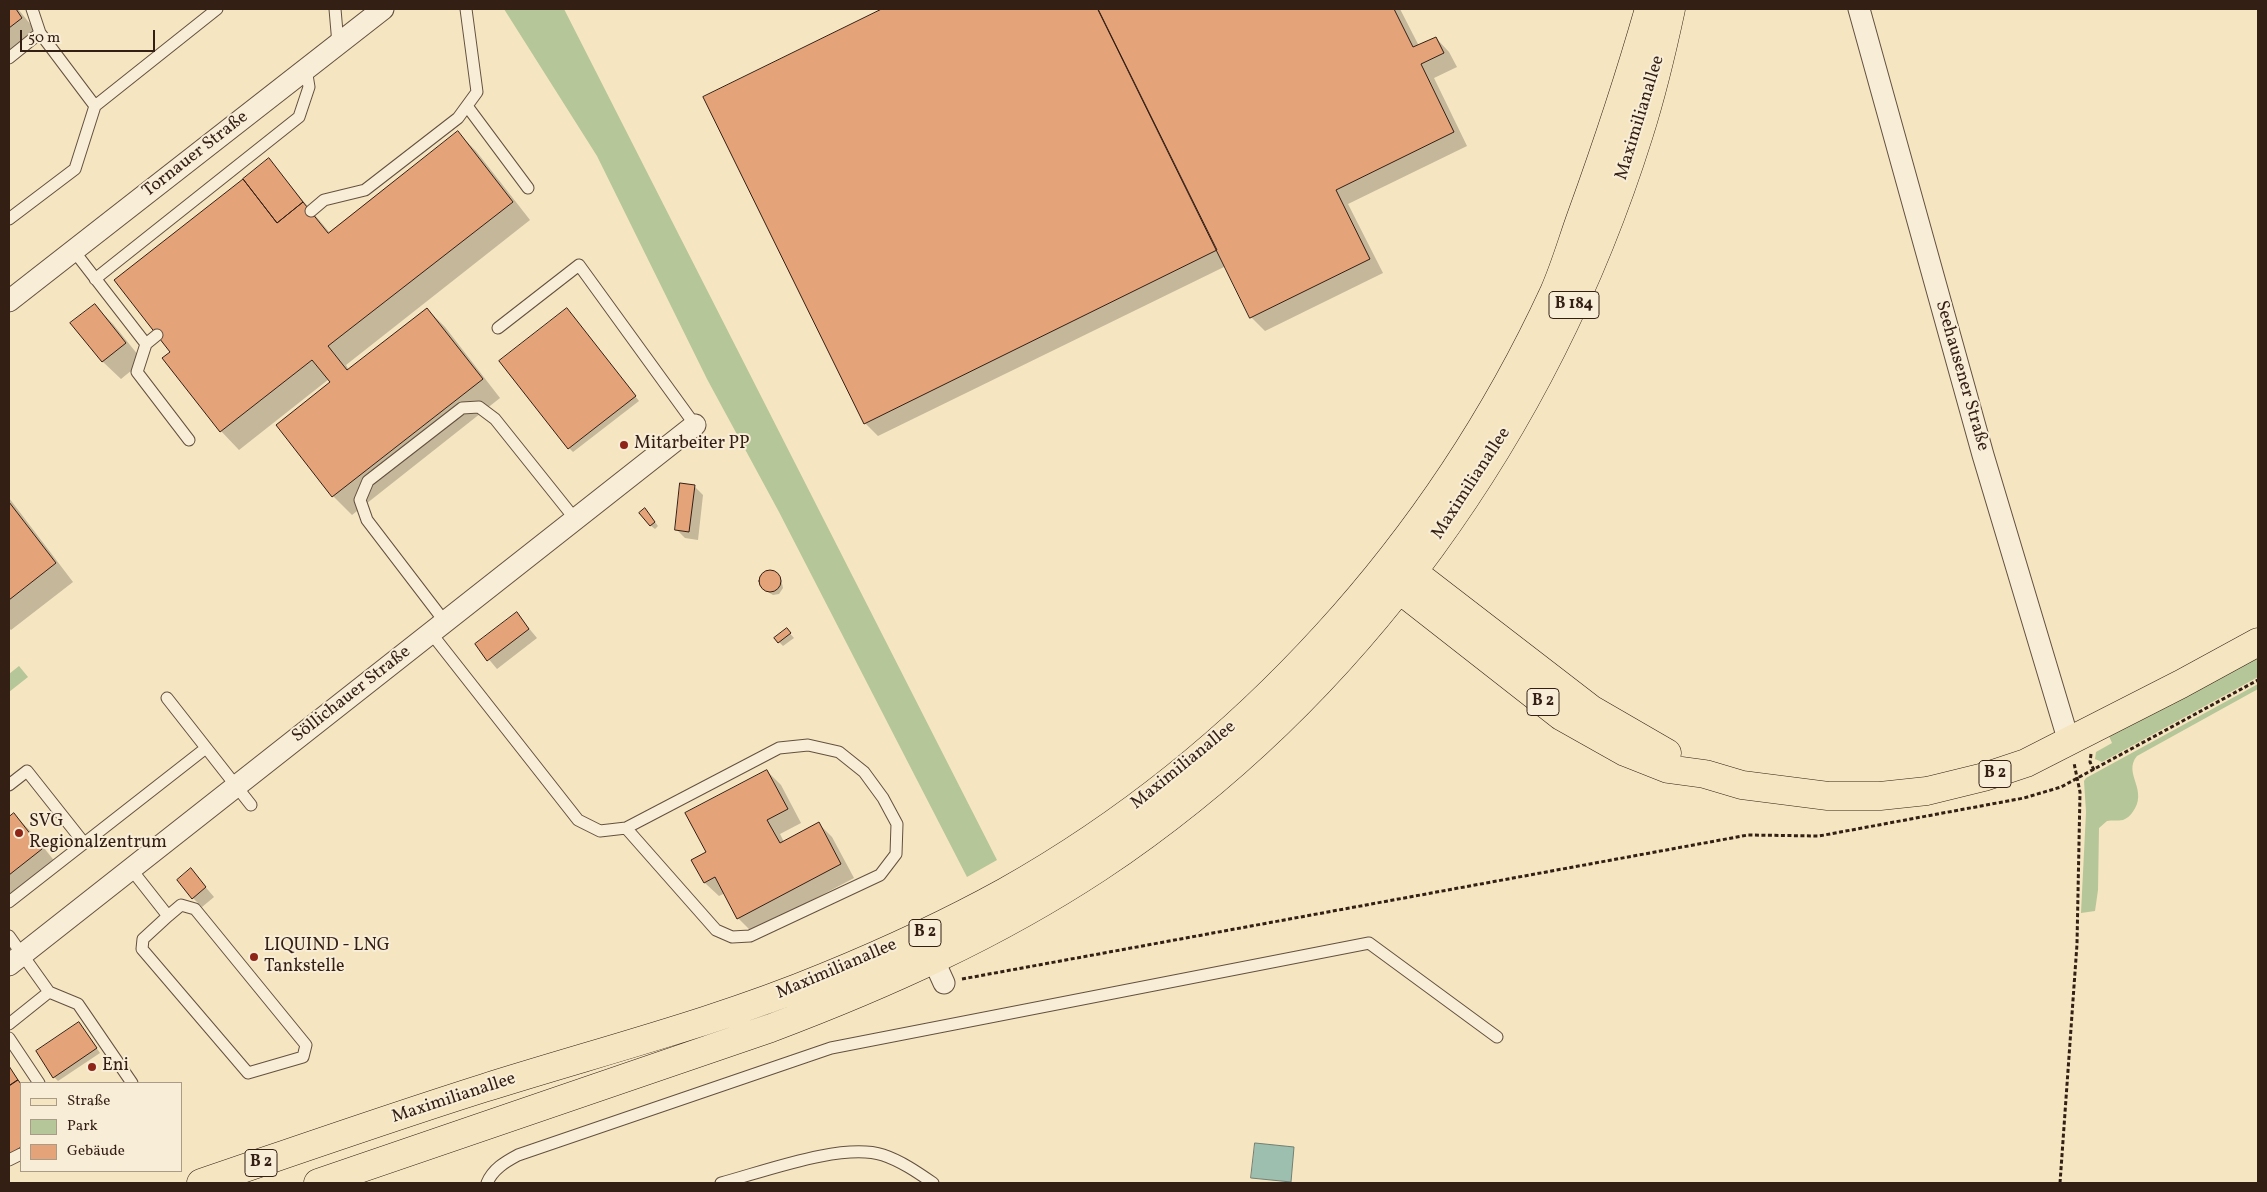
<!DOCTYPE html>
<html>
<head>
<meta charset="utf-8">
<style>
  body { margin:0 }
  #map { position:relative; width:2267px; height:1192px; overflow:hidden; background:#f5e5c1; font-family:Vollkorn,serif }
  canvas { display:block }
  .frame { position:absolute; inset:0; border:10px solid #341f15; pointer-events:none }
  .legend { position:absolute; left:20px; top:1082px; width:162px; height:90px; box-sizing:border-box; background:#f8eed7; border:1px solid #aa9b89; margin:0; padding:6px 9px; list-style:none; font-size:15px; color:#341f15 }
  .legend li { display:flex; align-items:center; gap:10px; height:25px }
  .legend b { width:25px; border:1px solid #aa9b89 }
  .scale { position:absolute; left:20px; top:30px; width:135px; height:22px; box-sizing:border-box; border:2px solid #341f15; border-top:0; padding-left:6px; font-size:15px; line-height:18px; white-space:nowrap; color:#341f15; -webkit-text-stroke:4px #f8eed7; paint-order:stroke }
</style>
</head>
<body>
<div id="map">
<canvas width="2267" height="1192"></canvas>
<div class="frame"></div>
<ul class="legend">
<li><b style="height:6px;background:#f5e5c1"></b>Straße</li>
<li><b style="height:14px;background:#b5c698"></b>Park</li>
<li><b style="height:14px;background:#e5a379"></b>Gebäude</li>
</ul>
<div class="scale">50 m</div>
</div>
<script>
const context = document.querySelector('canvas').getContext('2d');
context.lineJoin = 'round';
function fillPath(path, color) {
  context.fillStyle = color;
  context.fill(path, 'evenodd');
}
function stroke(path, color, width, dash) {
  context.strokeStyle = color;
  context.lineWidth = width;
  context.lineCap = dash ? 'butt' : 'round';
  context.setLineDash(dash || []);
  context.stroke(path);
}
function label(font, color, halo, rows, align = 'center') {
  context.font = font + ' Vollkorn,serif';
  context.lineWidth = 4;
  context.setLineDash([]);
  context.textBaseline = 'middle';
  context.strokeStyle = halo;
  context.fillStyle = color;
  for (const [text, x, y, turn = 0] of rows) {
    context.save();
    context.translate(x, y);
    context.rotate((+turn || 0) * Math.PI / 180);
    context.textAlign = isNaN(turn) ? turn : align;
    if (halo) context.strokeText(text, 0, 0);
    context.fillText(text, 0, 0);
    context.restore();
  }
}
const green = new Path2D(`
  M504 9H564L997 860 967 877 779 512 707 379 597 156Z
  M2258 654V677L2102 762 2095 759 2096 752 2112 743 2109 736Z
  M19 666 28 677 9 692V674Z
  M2258 684V689L2137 756C2122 774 2150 790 2132 813 2130 816 2127 818 2123 820 2118 821 2112 820 2107 821L2099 828 2098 890 2095 911 2081 913 2086 812 2084 781 2086 778Z`);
const water = new Path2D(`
  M1255 1143 1294 1147 1291 1182 1251 1178Z`);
const shadow = new Path2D(`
  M9 9H18L40 36 9 60Z
  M885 9H1400L1419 46 1436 38 1449 52 1457 67 1434 78 1467 146 1348 204 1383 273 1265 331 1251 317 1226 266 878 436 865 423 705 97Z
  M458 133 476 151 530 220 346 365 349 370 427 309 445 327 500 398 352 515 333 496 277 425 332 382 329 379 239 450 221 431 164 359 172 352 269 160 330 233Z
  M95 306 113 324 143 361 121 379 102 361Z
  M571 314 639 401 573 452 569 448Z
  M694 486 703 495 698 540 685 538 676 529Z
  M9 498 73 582 11 630 9 628Z
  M649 514 658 526 655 529 650 525Z
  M769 571 781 579 783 588 779 594 773 595 768 592 760 582 763 574Z
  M517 614 537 638 497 669 477 645Z
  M786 629 794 638 783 646 779 642Z
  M767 771 781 785 801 823 780 834 784 842 819 824 832 837 854 878 752 932 738 918 725 893 719 896 705 883 693 860 707 853Z
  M14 814 32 833 60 868 9 907V818Z
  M191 870 214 897 202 907 193 898Z
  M83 1028 100 1053 58 1081 54 1077Z
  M9 1066 21 1084V1153L9 1162Z`);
const building = new Path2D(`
  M9 9H16L22 18 9 28Z
  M882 9H1098L1217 250 864 424 703 97Z
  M1098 9H1394L1413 47 1436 37 1444 53 1421 64 1454 132 1336 190 1370 259 1250 318Z
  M458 131 513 202 328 346 347 370 427 308 483 379 332 497 276 425 330 382 312 360 220 432 162 358 170 352 114 280 243 179 277 223 303 202 328 233Z
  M269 158 303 202 277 223 243 179Z
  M95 304 126 343 102 362 70 323Z
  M567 308 636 396 568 449 499 361Z
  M680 483 695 485 689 532 675 530Z
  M9 502 56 563 9 600Z
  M645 508 655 522 650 526 639 513Z
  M759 581a11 11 0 1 1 22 0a11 11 0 1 1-22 0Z
  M517 612 529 629 487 661 475 644Z
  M787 628 791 633 778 643 774 638Z
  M767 770 788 809 767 820 780 843 819 822 841 864 737 919 715 877 704 883 691 860 706 852 685 813Z
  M14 813 42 849 9 875V817Z
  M191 868 206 887 192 899 177 880Z
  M79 1022 97 1048 53 1078 36 1051Z
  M9 1066 18 1080 9 1086Z
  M18 1080 21 1084V1147L9 1155V1086Z`);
const path = new Path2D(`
  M2091 754 2090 762 2094 770
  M962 979 1748 835 1819 836 2024 798 2061 787 2258 680
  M2060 1183 2077 944 2080 792 2074 763`);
const lane = new Path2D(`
  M32 9 40 33 95 106
  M335 9 338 44
  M9 58 40 33
  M467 106 528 188
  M311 211 324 200 365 190 458 118 477 92 466 9
  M9 219 75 169 95 106 217 9
  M74 251 146 344 137 372 189 440
  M95 279 299 117 309 87 306 69
  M498 328 579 265 695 425
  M146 344 157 335
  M445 622 367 520 360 500 368 481 462 408 479 407 495 419 575 519
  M431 633 578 820 600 831 626 828 779 748 808 745 839 752 864 772 883 798 897 824 896 854 880 875 750 936 732 937 716 930 626 828
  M167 698 251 805
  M9 785 27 771 84 843
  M131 869 168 916 181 905 195 909 306 1045 303 1057 248 1073 142 949 143 939 168 916
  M9 902 206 748
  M9 936 49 992 78 1004 132 1083
  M9 1024 49 992
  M9 1038 39 1083
  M9 1160 21 1154
  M487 1183C493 1169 505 1162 518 1155L831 1048 1369 943 1497 1037
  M721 1183C763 1172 842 1142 883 1155 901 1161 917 1172 933 1183`);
const street = new Path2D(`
  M1859 9 1983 455 2069 742
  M9 301 383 9
  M934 961 944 983
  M9 965 695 425`);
const primary = new Path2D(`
  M1399 561 1591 709 1667 753
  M1386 579 1561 716 1625 752 1668 769 1705 774 1742 785 1828 796H1880L1927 791 1984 777 2026 763 2181 684 2258 642
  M201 1183C295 1151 389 1118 484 1088 598 1052 714 1023 825 977 886 952 947 924 1005 892 1245 757 1439 541 1554 292 1565 267 1572 242 1581 217 1606 148 1629 79 1649 9
  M318 1183 771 1028C885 985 996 935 1098 868 1358 695 1546 430 1639 134 1652 93 1662 51 1671 9`);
const markers = [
  [624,445,5,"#8f2418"],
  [19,833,5,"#8f2418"],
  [254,957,5,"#8f2418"],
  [92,1067,5,"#8f2418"]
];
const shields = [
  [1574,305,50],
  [1543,702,32],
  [1995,774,32],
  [925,933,32],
  [261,1163,32]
];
const shieldNames = [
  ["B 184",1574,305],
  ["B 2",1543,702],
  ["B 2",1995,774],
  ["B 2",925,933],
  ["B 2",261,1163]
];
const streetNames = [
  ["Maximilianallee",1641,118,-73],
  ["Tornauer Straße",196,155,-38],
  ["Seehausener Straße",1961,376,74],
  ["Maximilianallee",1472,484,-57],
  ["Söllichauer Straße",352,695,-38],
  ["Maximilianallee",1184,766,-39],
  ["Maximilianallee",837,970,-23],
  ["Maximilianallee",454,1099,-18]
];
const poiNames = [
  ["Mitarbeiter PP",634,445],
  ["SVG",29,823],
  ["Regionalzentrum",29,844],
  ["LIQUIND - LNG",264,947],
  ["Tankstelle",264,968],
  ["Eni",102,1067]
];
fillPath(green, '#b5c698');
fillPath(water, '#9cbfb0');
stroke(water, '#727f72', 1);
fillPath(shadow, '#0003');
fillPath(building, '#e5a379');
stroke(building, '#341f15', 1);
stroke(lane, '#645040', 13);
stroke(street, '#645040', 23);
stroke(primary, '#341f15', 29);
stroke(path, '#341f15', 3, [4, 2.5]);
stroke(lane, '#f8eed7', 11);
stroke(street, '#f8eed7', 21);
stroke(primary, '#f5e5c1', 28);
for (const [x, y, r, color] of markers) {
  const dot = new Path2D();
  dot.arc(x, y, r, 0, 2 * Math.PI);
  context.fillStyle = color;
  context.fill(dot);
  stroke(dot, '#f8eed7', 2);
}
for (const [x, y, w] of shields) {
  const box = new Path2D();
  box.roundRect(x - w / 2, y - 13.5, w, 27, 4);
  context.fillStyle = '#f8eed7';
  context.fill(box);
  stroke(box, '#341f15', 1);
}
label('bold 16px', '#341f15', null, shieldNames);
label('18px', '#341f15', '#f8eed7', streetNames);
label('18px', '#341f15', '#f8eed7', poiNames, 'left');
</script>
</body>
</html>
